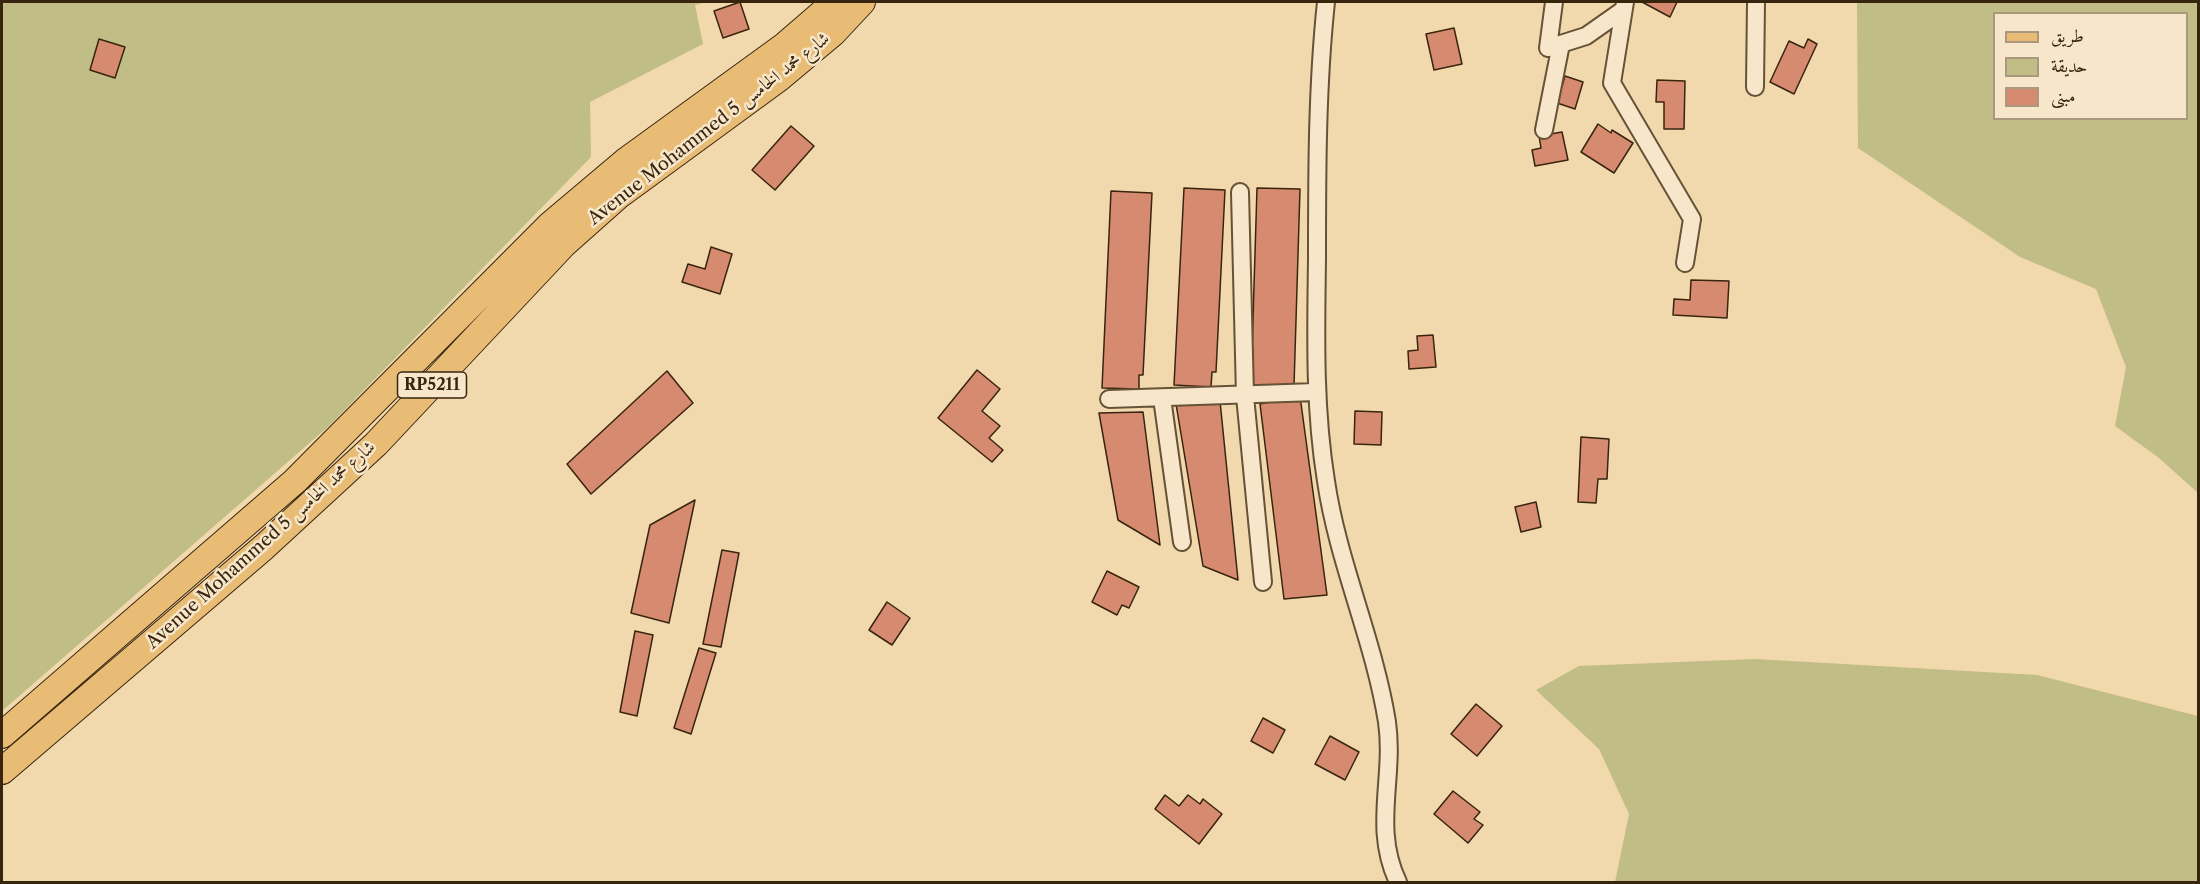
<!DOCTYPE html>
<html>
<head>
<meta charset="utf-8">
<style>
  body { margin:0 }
  #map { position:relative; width:2200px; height:884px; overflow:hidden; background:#f2d8ad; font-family:"Libre Caslon Text",Amiri,serif }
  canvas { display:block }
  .frame { position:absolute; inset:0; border:3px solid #38250e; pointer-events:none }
  .legend { position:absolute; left:1993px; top:12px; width:195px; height:108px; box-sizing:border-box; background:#f7e6ca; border:2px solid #ab997f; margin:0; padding:8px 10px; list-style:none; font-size:18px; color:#38250e }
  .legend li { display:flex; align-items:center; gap:12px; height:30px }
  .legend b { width:30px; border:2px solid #ab997f }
</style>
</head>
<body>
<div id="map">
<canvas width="2200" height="884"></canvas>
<div class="frame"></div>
<ul class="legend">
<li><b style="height:8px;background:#e9bc76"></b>طريق</li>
<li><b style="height:16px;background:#c0bd86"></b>حديقة</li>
<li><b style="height:16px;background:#d68a70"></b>مبنى</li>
</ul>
</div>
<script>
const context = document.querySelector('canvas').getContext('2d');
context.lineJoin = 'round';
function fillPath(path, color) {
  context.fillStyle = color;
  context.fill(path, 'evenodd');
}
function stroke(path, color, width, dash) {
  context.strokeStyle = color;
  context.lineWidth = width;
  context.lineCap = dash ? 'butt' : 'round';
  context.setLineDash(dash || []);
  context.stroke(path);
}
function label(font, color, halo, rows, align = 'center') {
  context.font = font + ' "Libre Caslon Text",Amiri,serif';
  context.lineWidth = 5;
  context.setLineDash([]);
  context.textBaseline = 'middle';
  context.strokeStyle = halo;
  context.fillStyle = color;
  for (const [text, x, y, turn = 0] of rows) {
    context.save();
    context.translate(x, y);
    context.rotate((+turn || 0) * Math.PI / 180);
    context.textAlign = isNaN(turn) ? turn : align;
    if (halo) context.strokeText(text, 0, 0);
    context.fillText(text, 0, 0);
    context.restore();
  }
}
const green = new Path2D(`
  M2 2H707L695 5 703 44 590 102 591 157 329 426 2 711Z
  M1857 2H2198V493L2159 458 2115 426 2126 367 2096 289 2020 257 1858 148ZM1994 14H2186V118H1994Z
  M1755 659 2037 675 2198 716V882H1615L1629 814 1599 749 1536 690 1579 666Z`);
const building = new Path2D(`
  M740 2 749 29 723 38 714 11Z
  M1642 2H1677L1670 17Z
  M1454 28 1462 64 1434 70 1426 34Z
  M99 39 125 47 115 78 90 70Z
  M1808 39 1817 44 1794 94 1770 82 1789 41 1804 48Z
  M1565 76 1583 82 1575 109 1557 103Z
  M1657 80 1685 81 1684 129H1664V102H1656Z
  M1598 124 1611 133 1612 130 1633 143 1614 173 1581 152Z
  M791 126 814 146 775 190 752 170Z
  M1562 132 1568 160 1535 166 1532 150 1541 148 1539 136Z
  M1184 188 1225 190 1216 372H1212L1211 387 1174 385Z
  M1257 188 1300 189 1294 386 1251 385Z
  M1111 191 1152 193 1143 375H1139V389L1102 388Z
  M711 247 732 254 720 294 682 282 688 264 705 269Z
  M1691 280 1729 281 1727 318 1673 315 1674 299 1690 300Z
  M1433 335 1436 367 1409 369 1408 351 1418 350 1417 336Z
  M977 370 1000 389 982 411 1000 426 989 438 1003 450 992 462 938 418Z
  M667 371 693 403 591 494 567 464Z
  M1300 396 1327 595 1284 599 1260 404Z
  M1220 401 1238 580 1203 566 1176 404Z
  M1355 411 1382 412 1381 445 1354 444Z
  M1143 412 1160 545 1118 520 1099 413Z
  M1581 437 1609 439 1607 479H1598L1596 503 1578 502Z
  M695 500 669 623 631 613 650 525Z
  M1536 502 1541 527 1521 532 1515 507Z
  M722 550 739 553 721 647 703 644Z
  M1107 571 1139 587 1129 608 1122 605 1117 615 1092 602Z
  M887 602 910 618 892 645 869 630Z
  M635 631 653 635 637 716 620 712Z
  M699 648 716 653 691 734 674 728Z
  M1476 704 1502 726 1477 756 1451 734Z
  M1263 718 1285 730 1273 753 1251 741Z
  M1330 736 1359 752 1345 780 1315 764Z
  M1453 791 1480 812 1474 819 1483 825 1468 843 1434 814Z
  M1165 795 1179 806 1188 795 1200 804 1203 799 1222 814 1199 844 1155 809Z`);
const street = new Path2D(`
  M1326 2C1317 87 1317 173 1317 259 1316 333 1314 407 1326 481 1338 563 1374 640 1387 722 1395 778 1372 828 1398 882
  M1554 2 1548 48 1586 36 1623 10
  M1625 2 1612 83 1692 219 1685 263
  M1755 87 1756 2
  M1544 130 1561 44
  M1240 192 1245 396 1263 582
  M1162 398 1182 542
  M1109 399 1316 392`);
const primary = new Path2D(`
  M2 735 295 481 550 225 627 160 784 46 835 2
  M2 771 264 547 376 444 564 244 618 196 778 79 833 33 862 2`);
const shields = [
  [432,385,69]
];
const shieldNames = [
  ["RP5211",432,385]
];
const streetNames = [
  ["Avenue Mohammed 5 شارع محمد الخامس",709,129,-38],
  ["Avenue Mohammed 5 شارع محمد الخامس",261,545,-42]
];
fillPath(green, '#c0bd86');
fillPath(building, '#d68a70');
stroke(building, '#38250e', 1.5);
stroke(street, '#665236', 20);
stroke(primary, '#38250e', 28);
stroke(street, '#f7e6ca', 16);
stroke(primary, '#e9bc76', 26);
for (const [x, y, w] of shields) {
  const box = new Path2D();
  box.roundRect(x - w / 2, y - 13, w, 26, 4.5);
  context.fillStyle = '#f7e6ca';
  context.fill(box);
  stroke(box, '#38250e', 1.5);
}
label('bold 16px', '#38250e', null, shieldNames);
label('18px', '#38250e', '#f7e6ca', streetNames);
</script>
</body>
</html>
